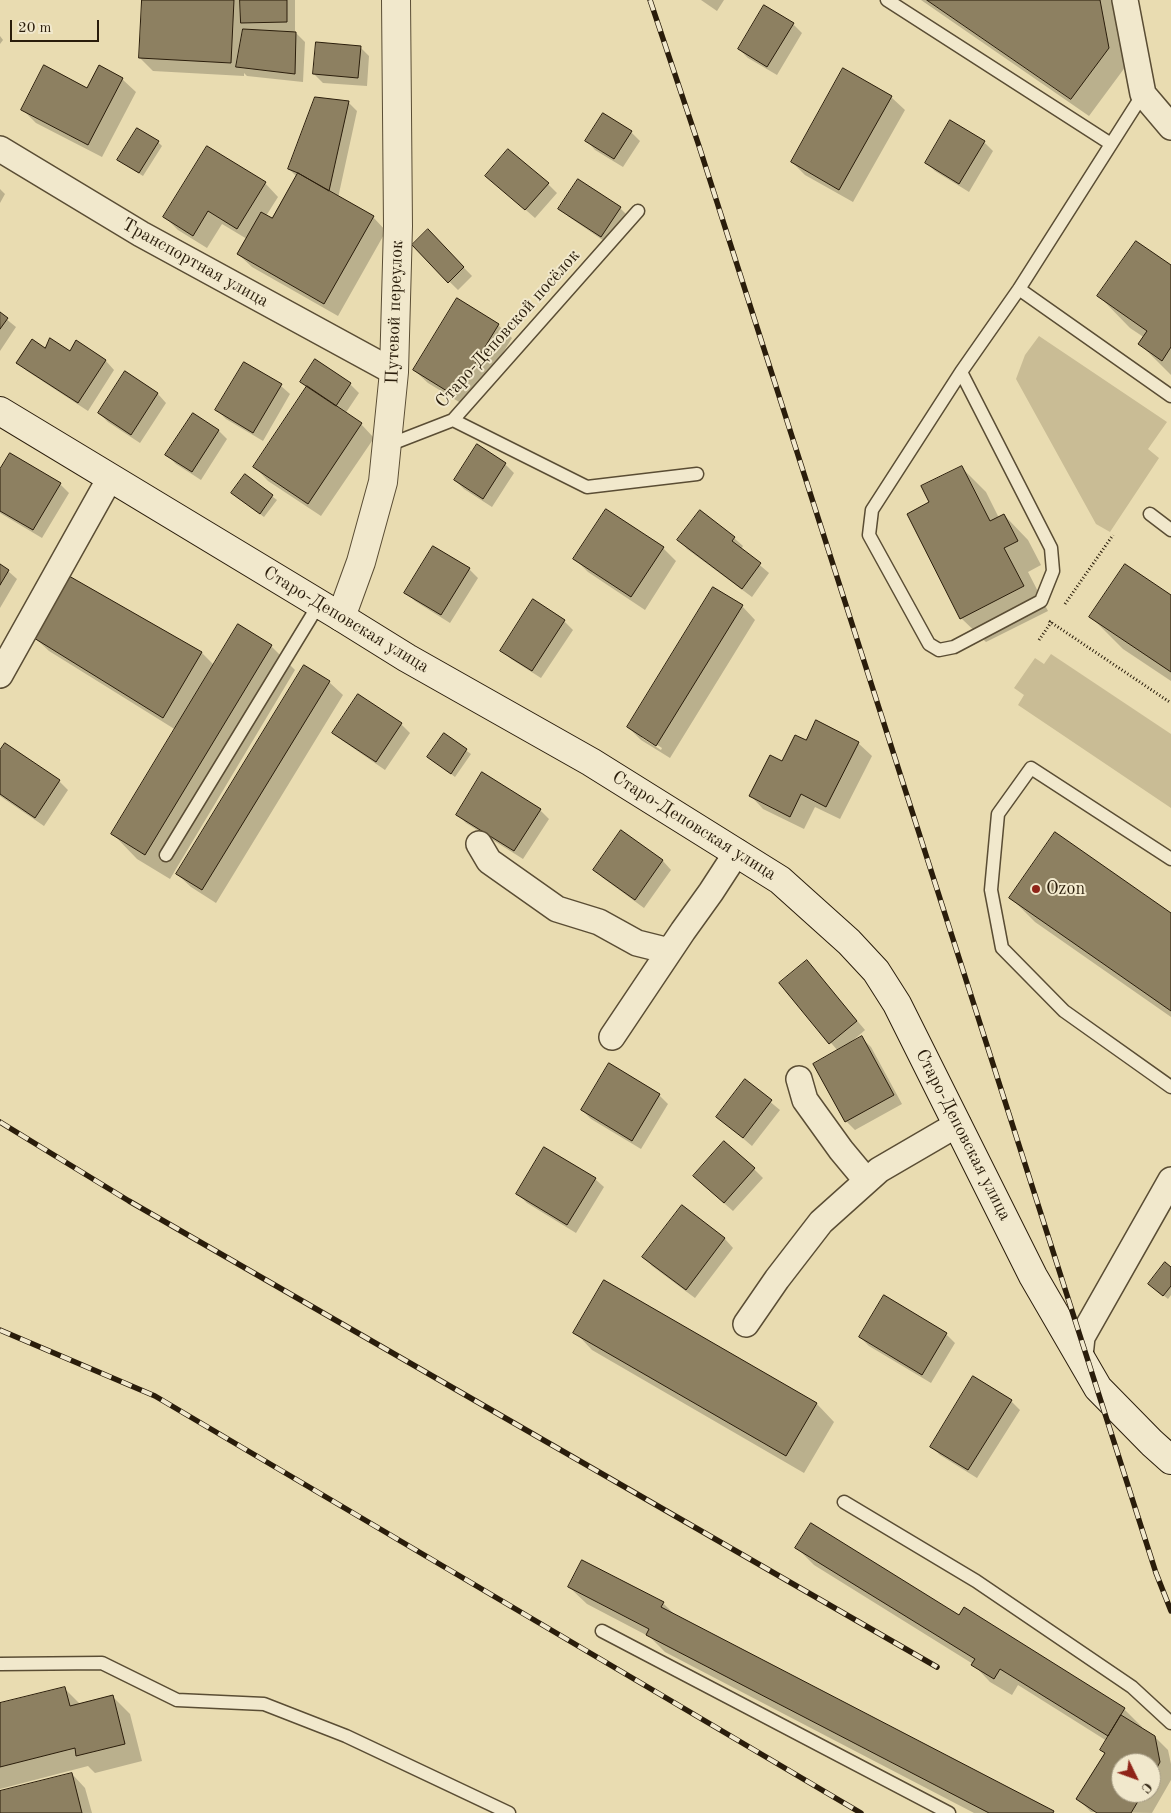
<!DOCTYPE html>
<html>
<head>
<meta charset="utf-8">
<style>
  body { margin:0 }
  #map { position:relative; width:1171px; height:1813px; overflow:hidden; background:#e9dcb1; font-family:"Old Standard TT",serif }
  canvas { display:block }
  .north { position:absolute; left:1111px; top:1753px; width:50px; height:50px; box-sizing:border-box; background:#f1e8cc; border:1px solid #a1977f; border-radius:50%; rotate:132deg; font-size:14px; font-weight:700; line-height:20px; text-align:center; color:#2a1d0b }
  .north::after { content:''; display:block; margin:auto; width:18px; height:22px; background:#8f2418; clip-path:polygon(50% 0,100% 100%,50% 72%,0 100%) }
  .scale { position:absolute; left:10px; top:20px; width:89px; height:22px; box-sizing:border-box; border:2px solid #2a1d0b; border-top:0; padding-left:6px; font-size:15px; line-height:18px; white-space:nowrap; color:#2a1d0b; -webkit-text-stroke:4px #f1e8cc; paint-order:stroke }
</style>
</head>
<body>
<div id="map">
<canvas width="1171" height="1813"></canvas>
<div class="north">С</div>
<div class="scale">20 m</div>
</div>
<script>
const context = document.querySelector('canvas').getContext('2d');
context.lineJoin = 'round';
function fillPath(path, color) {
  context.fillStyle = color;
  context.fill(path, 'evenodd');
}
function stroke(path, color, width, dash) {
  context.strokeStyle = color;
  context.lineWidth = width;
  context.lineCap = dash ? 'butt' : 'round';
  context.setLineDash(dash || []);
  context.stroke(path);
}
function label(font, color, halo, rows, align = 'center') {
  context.font = font + ' "Old Standard TT",serif';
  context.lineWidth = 4;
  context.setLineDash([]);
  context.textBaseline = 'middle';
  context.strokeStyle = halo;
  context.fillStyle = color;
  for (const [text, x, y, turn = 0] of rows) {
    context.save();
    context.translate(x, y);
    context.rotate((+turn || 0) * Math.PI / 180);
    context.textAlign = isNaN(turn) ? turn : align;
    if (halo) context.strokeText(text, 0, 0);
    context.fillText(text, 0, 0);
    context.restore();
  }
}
const green = new Path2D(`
  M1039 336 1167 422 1148 449 1159 458 1110 532 1096 524 1016 379 1025 355Z
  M1051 654 1171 734V808L1018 705 1024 695 1014 688 1035 658 1044 664Z`);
const shadow = new Path2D(`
  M143 0H239L242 2 241 0H295V31H294L305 42 303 82 247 76 244 73V76L153 71 140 58Z
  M701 0H724L717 11Z
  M921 0H1114L1126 66 1089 116Z
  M793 24 802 33 777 75 748 58 739 49Z
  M0 36 3 40 0 44Z
  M360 47 369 56 367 86 323 83 314 74Z
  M122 79 136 92 102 157 36 123 22 109Z
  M891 97 905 110 853 202 805 175 792 162Z
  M348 102 357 111 338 198 373 217 386 231 338 316 252 267 238 254 247 239 222 224 207 248 178 230 165 217 265 183 278 197 266 216 273 220 297 177 289 169Z
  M631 132 640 141 623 167 595 150 587 141Z
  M158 142 162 146 143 176 118 160Z
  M984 142 993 151 969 192 935 171 926 162Z
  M487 176 548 184 557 193 535 218Z
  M579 181 620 208 629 217 610 245 569 217 560 208Z
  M0 189 5 194 0 203Z
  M428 231 472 276 458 290 413 246Z
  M1171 267V375L1140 344 1145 338 1130 328 1099 296Z
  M0 314 16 327 0 351Z
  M498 325 512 338 469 408 428 383 414 370Z
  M77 342 106 361 114 370 88 411 27 371 18 362 45 349 70 352Z
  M315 361 350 384 359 393 345 414 361 424 374 438 321 516 268 481 255 467 308 388 302 382Z
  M245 364 281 386 290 394 263 441 226 419 217 410Z
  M125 373 158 394 166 403 140 443 108 422 99 413Z
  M219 431 227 439 201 480 176 464 167 455Z
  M505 464 514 473 492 507 464 489 455 480Z
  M961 467 986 492 999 518 1004 515 1028 540 1041 565 1028 572 1048 611 986 642 961 618 931 503Z
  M0 471 60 484 69 493 42 538 0 513Z
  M245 476 277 500 264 517 237 497Z
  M734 538 743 546 741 549 769 573 752 597 687 549 679 540Z
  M663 548 676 561 645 610 588 572 575 559Z
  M0 566 8 571 17 579 0 608Z
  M469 569 478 578 450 623 415 601 406 592Z
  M69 577 202 653 215 666 271 646 295 670 170 879 137 859 113 834 176 730 49 651 35 638Z
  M1171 596V681L1123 649 1091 617Z
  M742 606 755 620 670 758 641 740 628 727ZM642 735 662 748 661 750 642 738Z
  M564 621 573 630 541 678 511 659 502 650Z
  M329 682 343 695 216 903 191 887 177 874Z
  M401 724 410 733 385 770 343 741 334 733Z
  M444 735 471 754 455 777 429 757Z
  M806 742 858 743 872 756 840 819 815 807 804 829 763 809 750 795Z
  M5 745 59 781 68 790 44 826 0 796V752Z
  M540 810 549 819 523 859 466 823 458 815Z
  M621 832 663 861 671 870 644 908 603 878 595 870Z
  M1011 898 1171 915V1017L1035 922Z
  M815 971 865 1030 849 1044 862 1038 871 1047 902 1104 855 1130 846 1121 838 1051 780 983Z
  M745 1081 780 1110 752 1146 718 1117Z
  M659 1095 668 1104 641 1149 591 1119 582 1110Z
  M754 1169 763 1178 733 1211 703 1185Z
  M595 1179 604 1187 576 1233 527 1203 518 1194Z
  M682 1207 725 1239 733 1248 695 1298 652 1266 644 1257Z
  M1171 1268V1295L1168 1299 1154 1288Z
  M605 1282 817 1404 834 1422 804 1473 592 1350 575 1332Z
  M946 1334 955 1343 931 1383 869 1346 860 1337Z
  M1011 1401 1020 1410 977 1478 940 1455 931 1446Z
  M797 1548 959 1617 964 1609 1124 1709 1142 1727 1141 1728 1155 1737 1168 1750 1171 1764V1780L1152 1813 1091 1812 1078 1799 1106 1754 1107 1741 1018 1685 1012 1695 990 1682 973 1664 814 1565ZM1121 1763H1151V1793H1121Z
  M569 1587 663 1603 677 1617 1054 1813H974L665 1652 650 1637 587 1604Z
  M64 1688 81 1705 113 1697 130 1714 142 1761 95 1773 88 1766 0 1789V1705Z
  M72 1774 85 1788 92 1813H0V1793Z`);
const building = new Path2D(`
  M142 0H234L231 63 139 58Z
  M240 0H287V22L241 23Z
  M927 0H1100L1109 48 1071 99Z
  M764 5 794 23 767 67 738 49Z
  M243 29 296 32 295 74 236 67Z
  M316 42 361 46 358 78 313 74Z
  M44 65 87 88 99 65 123 78 88 145 21 110Z
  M843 68 892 96 839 190 791 162Z
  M315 97 349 101 329 191 298 173 288 169Z
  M603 113 632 131 614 159 585 141Z
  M950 120 985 141 959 184 925 163Z
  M137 128 159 141 139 173 117 160Z
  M207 146 266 182 237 229 208 211 193 236 163 217Z
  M508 149 549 183 525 210 485 176Z
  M298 173 374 216 324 304 237 254 261 212 272 218Z
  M578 179 621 207 601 237 558 209Z
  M428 229 464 267 448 283 412 245Z
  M1136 241 1171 265V347L1162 361 1138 344 1147 331 1097 296Z
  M457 298 499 324 455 396 413 370Z
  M0 312 8 318 0 329Z
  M50 338 70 351 76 340 106 360 78 403 16 363 32 339 45 348Z
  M315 359 351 383 336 406 300 382Z
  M244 362 282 384 253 433 215 410Z
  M125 371 158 393 131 435 98 413Z
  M307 386 362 423 308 504 253 467Z
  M193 413 219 430 192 472 165 455Z
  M477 444 506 463 483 499 454 480Z
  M10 453 61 483 33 530 0 511V469Z
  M962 466 990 521 1004 514 1018 541 1004 548 1024 586 960 619 907 514 929 502 921 486Z
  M245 474 273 495 260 514 231 493Z
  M606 509 664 547 631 597 573 559Z
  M700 510 735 537 732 541 761 563 742 589 677 540Z
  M433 546 470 568 441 615 404 593Z
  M0 564 9 570 0 585Z
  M1125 564 1171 595V672L1089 617Z
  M69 576 202 652 163 718 34 638Z
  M713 587 743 605 656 746 627 727Z
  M533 599 565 620 532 671 500 651Z
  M238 624 272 645 145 855 111 834Z
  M304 665 330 681 202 890 176 874Z
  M358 694 402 723 376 762 332 733Z
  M816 720 859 742 826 807 801 794 790 817 749 796 770 755 782 761 795 735 806 740Z
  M444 733 467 749 451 774 427 757Z
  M5 743 60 780 35 818 0 794V750Z
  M482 772 541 809 514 851 456 815Z
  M621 830 663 860 635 900 593 870Z
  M1055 832 1171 913V1011L1009 898Z
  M807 960 857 1021 829 1044 779 983Z
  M862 1036 894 1095 845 1122 813 1064Z
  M609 1063 660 1094 632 1141 581 1110Z
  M745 1079 772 1100 743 1138 716 1117Z
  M724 1141 755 1168 724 1203 693 1176Z
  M544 1147 596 1178 567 1225 516 1194Z
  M682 1205 725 1238 686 1290 642 1257Z
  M1165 1262 1171 1267V1286L1163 1296 1148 1284Z
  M604 1280 817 1403 786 1456 573 1333Z
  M884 1295 947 1333 922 1375 859 1337Z
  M973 1376 1012 1400 968 1470 930 1447Z
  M811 1523 959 1615 964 1607 1125 1708 1108 1736 1000 1669 994 1679 971 1665 975 1659 795 1548Z
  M582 1560 664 1602 661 1607 1054 1811 1053 1813H989L646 1635 649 1629 568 1587Z
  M65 1687 70 1706 113 1695 125 1744 76 1756 75 1748 0 1767V1703Z
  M1121 1715 1155 1736 1160 1762 1151 1779V1763H1121V1793H1143L1131 1813H1097L1076 1799 1105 1753 1100 1750Z
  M72 1773 82 1813H0V1791Z`);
const path = new Path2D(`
  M1065 604 1113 535
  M1049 621 1171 703
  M1039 640 1052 621`);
const service = new Path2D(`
  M887 0 1111 144
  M1019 289 1171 396
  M961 372 1051 548 1053 571 1041 601 954 647 939 650 929 644 869 535 872 510 961 372 1019 289 1143 94
  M453 420 587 487 697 474
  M386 446 453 420 638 211
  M1150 514 1171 530
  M166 855 319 604
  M1171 859 1031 768 998 814 991 890 1002 948 1064 1011 1171 1087
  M844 1502 976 1581 1132 1687 1171 1723
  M602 1631 949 1813
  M0 1664 102 1663 177 1700 264 1704 346 1736 509 1813`);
const minor = new Path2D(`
  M1125 0 1143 94 1171 127
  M0 149 141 234 394 372
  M0 675 110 478
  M479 844 489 861 557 909 599 922 637 943 669 951
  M612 1037 683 931 711 892 737 852
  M799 1079 805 1100 841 1150 866 1180
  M746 1324 777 1279 821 1222 879 1170 958 1124
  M1080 1356 1082 1337 1171 1180`);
const tertiary = new Path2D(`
  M341 617 361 562 383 482 394 372 398 226 396 0`);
const secondary = new Path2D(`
  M0 411 341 617 407 658 591 762 780 880 849 942 876 971 897 1004 1033 1276 1098 1388 1152 1443 1171 1460`);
const rail = new Path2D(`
  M650 0 699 146 1156 1573 1171 1611
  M0 1122 129 1201 937 1667
  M0 1330 155 1396 861 1813`);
const markers = [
  [1036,889,5,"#8f2418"]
];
const streetNames = [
  ["Транспортная улица",195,263,29],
  ["Путевой переулок",395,312,-88],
  ["Старо-Деповской посёлок",508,329,-48],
  ["Старо-Деповская улица",346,620,31],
  ["Старо-Деповская улица",694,826,32],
  ["Старо-Деповская улица",963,1135,63]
];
const poiNames = [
  ["Ozon",1046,889]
];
fillPath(green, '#c9bc95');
fillPath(shadow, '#0003');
fillPath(building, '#8d8061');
stroke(building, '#2a1d0b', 1);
stroke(service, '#5a4d34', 15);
stroke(minor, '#5a4d34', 28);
stroke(tertiary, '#5a4d34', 30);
stroke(secondary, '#2a1d0b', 30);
stroke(path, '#2a1d0b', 3, [1, 2.5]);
stroke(service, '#f1e8cc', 12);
stroke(minor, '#f1e8cc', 25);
stroke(tertiary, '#f1e8cc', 28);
stroke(secondary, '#f1e8cc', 28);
stroke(rail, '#2a1d0b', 5.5);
stroke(rail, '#f1e8cc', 4, [11]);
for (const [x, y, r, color] of markers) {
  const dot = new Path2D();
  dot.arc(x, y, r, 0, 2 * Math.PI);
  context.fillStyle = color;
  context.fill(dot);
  stroke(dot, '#f1e8cc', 2);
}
label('18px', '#2a1d0b', '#f1e8cc', streetNames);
label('18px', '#2a1d0b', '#f1e8cc', poiNames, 'left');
</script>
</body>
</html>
